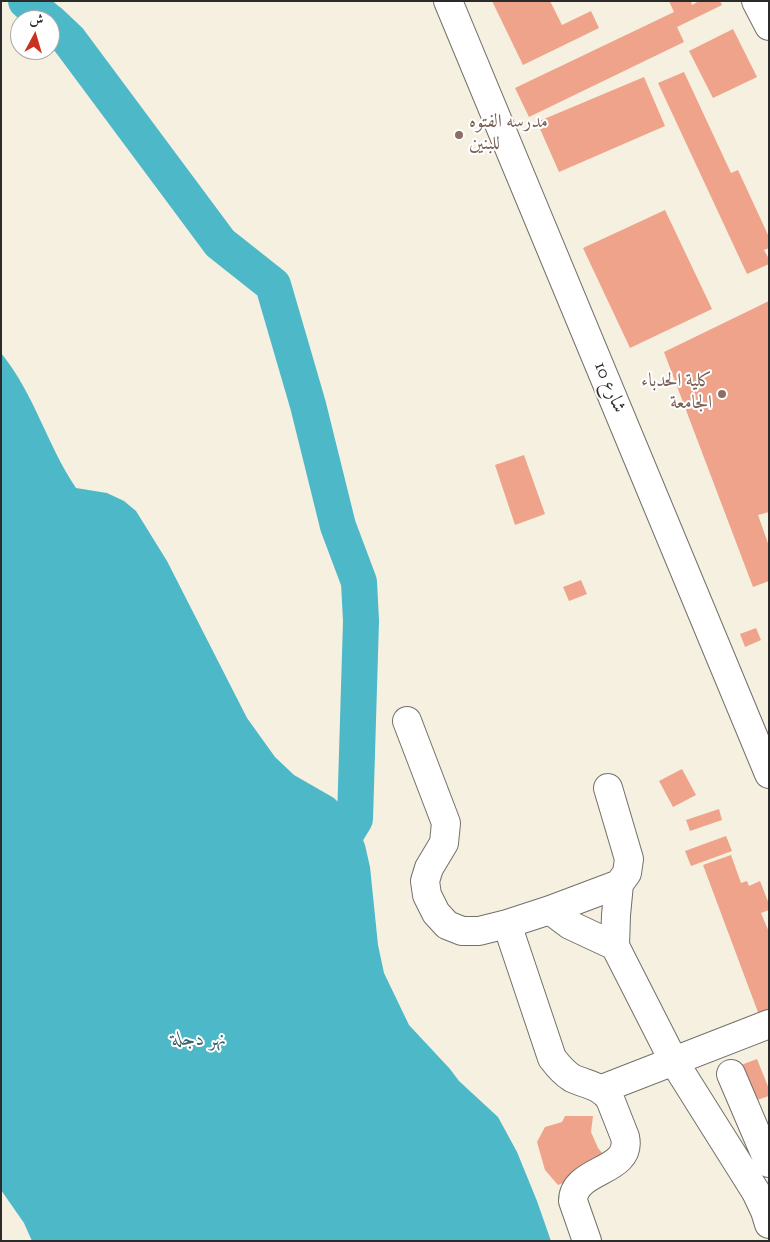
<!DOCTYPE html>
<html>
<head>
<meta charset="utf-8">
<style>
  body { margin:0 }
  #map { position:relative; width:770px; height:1242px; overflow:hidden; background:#f5f0df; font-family:"Sorts Mill Goudy",Amiri,serif }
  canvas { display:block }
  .frame { position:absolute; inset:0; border:2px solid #2b2b2b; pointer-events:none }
  .north { position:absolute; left:10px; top:10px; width:50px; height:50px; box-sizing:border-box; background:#fff; border:1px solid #aaa; border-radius:50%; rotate:6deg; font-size:14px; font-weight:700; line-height:20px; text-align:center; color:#2b2b2b }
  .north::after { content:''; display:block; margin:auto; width:18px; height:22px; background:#c8321e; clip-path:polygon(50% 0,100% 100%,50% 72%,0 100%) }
</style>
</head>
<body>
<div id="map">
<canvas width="770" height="1242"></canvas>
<div class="frame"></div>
<div class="north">ش</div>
</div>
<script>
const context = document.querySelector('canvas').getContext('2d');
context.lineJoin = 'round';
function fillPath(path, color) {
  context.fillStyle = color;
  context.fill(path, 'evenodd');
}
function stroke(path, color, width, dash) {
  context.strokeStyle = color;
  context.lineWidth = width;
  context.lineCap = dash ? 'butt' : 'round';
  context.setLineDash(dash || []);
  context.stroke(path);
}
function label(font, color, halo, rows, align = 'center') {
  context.font = font + ' "Sorts Mill Goudy",Amiri,serif';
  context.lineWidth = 4;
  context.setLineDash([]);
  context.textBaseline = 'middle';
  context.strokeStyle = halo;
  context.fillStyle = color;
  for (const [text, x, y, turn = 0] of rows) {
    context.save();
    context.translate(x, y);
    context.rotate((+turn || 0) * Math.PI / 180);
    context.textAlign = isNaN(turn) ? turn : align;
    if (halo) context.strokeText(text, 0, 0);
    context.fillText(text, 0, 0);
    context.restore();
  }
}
const water = new Path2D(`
  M1 353C35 395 47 445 76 488L107 493 124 501 136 511 167 561 247 718 275 757 294 775 334 798 355 819 365 845 370 867 378 945 384 973 409 1025 450 1069 459 1081 498 1117 517 1152 537 1201 551 1241H32L24 1223 1 1190Z`);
const river = new Path2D(`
  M26 1 47 20
  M50 22 69 40 220 243 273 285 308 405 338 526 359 582 361 621 355 819 329 862`);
const building = new Path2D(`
  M492 1H550L562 25 591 11 599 28 523 65Z
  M669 1H691L692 5 699 1H720L722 5 677 27 684 42 529 117 515 88 674 12Z
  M733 29 757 77 713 98 689 51Z
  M684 72 731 173 738 170 769 237V248L764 250 769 259V264L747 274 658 83Z
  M644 77 665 126 559 172 537 122Z
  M665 210 712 309 630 348 583 248Z
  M769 301V512L758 515 769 546V581L753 587 664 352Z
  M524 455 545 514 515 525 495 465Z
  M581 580 587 594 569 601 563 587Z
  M756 628 761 640 745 647 740 634Z
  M682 769 696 795 673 807 659 781Z
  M719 809 722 820 690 831 686 820Z
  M726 836 732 851 691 866 685 851Z
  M731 855 741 883 747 881 749 886 760 881 769 904V910L761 913 769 932V1012L759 1015 703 865Z
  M757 1059 769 1089V1096L754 1101 741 1065Z
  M565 1116H593L591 1132 598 1148 606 1158 587 1173 558 1185 545 1170 537 1142 545 1127 562 1122Z`);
const minor = new Path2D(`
  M448 1 769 774
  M756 1 769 26
  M407 721 446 823 444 843 429 868 425 881 427 895 436 913 447 925 462 931H479L507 924 550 910 619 884 627 873 629 859 608 788
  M619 884 616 915 615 946 673 1060 756 1192 765 1211 769 1224
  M550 910 570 925 615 946
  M507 924 552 1058C558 1066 564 1073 572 1078 587 1085 600 1085 610 1099L625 1137C633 1173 573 1168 573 1201L587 1241
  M731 1074 769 1163
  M602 1089 769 1024`);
const markers = [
  [459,135,5,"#8d6e63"],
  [722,394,5,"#8d6e63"]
];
const educationNames = [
  ["مدرسه الفتوه",469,124],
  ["للبنين",469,146],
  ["كلية الحدباء",712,383,"right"],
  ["الجامعة",712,405,"right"]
];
const streetNames = [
  ["شارع 10",608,388,67]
];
const waterNames = [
  ["نهر دجلة",199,1042]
];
fillPath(water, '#4cb8c8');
stroke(river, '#4cb8c8', 36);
fillPath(building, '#efa38a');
stroke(minor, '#72706a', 30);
stroke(minor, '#fff', 28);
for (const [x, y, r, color] of markers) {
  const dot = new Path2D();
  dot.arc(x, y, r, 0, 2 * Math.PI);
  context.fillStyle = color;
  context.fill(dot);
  stroke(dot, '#fff', 2);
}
label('19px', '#785e54', '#fff', educationNames, 'left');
label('19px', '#2b2b2b', '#fff', streetNames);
label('italic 20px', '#38636a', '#fff', waterNames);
</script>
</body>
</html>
